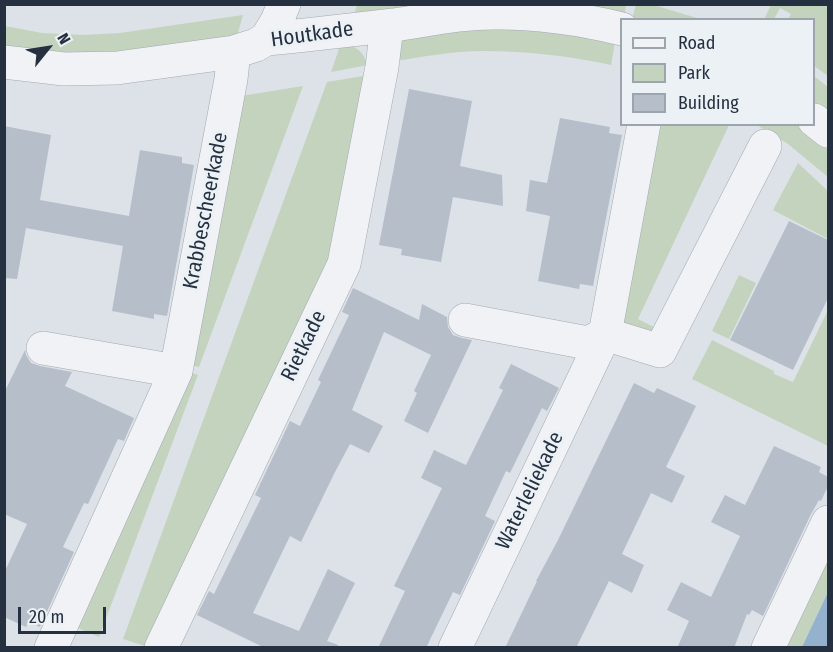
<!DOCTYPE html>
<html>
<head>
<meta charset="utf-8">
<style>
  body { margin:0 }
  #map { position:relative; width:833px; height:652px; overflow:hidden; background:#dde2e8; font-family:"Fira Sans Condensed",sans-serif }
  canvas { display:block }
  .frame { position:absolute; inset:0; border:6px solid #253040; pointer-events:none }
  .legend { position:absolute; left:620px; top:18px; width:195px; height:108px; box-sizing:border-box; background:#ecf1f6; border:2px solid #9ca4ad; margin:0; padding:8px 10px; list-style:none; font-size:18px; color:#253040 }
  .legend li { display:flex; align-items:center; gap:12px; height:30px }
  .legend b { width:30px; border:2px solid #9ca4ad }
  .north { position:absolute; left:18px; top:18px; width:60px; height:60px; -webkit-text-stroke:4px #ecf1f6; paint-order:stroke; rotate:60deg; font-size:16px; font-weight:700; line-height:24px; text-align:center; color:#253040 }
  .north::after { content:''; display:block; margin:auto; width:21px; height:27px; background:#253040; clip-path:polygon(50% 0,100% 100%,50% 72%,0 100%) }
  .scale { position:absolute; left:18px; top:607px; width:88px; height:27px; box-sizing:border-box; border:3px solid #253040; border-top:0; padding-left:8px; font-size:18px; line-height:21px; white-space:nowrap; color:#253040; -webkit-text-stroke:4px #ecf1f6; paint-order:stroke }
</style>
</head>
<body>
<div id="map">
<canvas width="833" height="652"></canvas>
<div class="frame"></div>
<ul class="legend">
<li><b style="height:8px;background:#f0f2f6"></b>Road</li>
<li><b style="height:16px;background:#c4d3bd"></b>Park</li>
<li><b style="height:16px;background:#b6bec9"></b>Building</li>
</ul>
<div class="north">N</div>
<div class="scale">20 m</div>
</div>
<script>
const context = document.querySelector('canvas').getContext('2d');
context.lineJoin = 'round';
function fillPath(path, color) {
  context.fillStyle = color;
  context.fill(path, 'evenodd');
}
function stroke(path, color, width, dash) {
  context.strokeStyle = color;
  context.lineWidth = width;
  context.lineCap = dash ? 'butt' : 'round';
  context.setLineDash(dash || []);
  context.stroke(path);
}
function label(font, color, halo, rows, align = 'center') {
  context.font = font + ' "Fira Sans Condensed",sans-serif';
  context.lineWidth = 6;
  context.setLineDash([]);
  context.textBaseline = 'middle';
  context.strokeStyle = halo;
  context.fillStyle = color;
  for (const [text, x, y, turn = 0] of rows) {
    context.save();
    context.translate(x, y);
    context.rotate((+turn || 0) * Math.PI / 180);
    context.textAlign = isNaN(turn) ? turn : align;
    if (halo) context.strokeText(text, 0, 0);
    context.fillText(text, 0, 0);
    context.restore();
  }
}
const green = new Path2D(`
  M636 4 654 5 700 19 632 20Z
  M357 5H626L624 19 352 21Z
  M771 5H828V76L814 66V20L788 19 791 14 780 8 774 19H764Z
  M243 15 237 36 127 53 74 55 5 47V26L42 33 84 35 120 33Z
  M487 28 540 31 615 42 611 65C569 56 527 51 483 51 452 51 421 57 391 62L398 43 407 35Z
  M350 45C360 49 364 55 368 65L331 72 340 46Z
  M369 75 334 259 148 647 123 639 327 82Z
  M814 76 828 87V116L814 105Z
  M303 86 199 367 187 365 235 97Z
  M655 125H729L638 319 658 329 642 334 624 323 617 312Z
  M757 125H800L828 147V177L788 144Z
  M798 163 828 191V239L773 210Z
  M739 275 756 283 729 339 712 331Z
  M828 310V446L692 379 712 340 774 371V374L793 382Z
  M186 371 198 375 99 637 73 626Z
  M828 544V592L802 647 778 648Z`);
const water = new Path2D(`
  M828 592V647H802Z`);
const building = new Path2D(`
  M409 89 472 101 460 166 502 175 503 206 453 197 441 262 401 255 402 249 379 245Z
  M560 118 610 127 609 133 622 135 593 286 580 284 579 289 538 281 550 216 526 211 530 180 547 183Z
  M4 126 51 135 40 200 129 216 140 150 182 157V163L194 165 167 316 154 314V319L112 311 123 246 26 228 17 279 4 278Z
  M789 221 828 240V298L793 370 730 340Z
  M353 288 419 320 422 304 447 317 448 327 453 335 462 338 472 340 428 433 404 421 417 393 414 391 431 355 384 332 352 410 383 426 369 453 350 444 334 474 301 542 290 536 253 613 299 631 328 569 355 583 327 641 338 645 337 648H265L197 615 209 591 214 594 261 498 255 495 290 421 300 426 321 382 318 380 349 315 342 312Z
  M25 350 26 355 31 363 40 366 72 372 65 386 134 418 124 441 118 439 88 504 84 503 63 547 74 552 40 627 28 622 26 627 4 617V573L27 524 4 514V393Z
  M511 364 559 388 547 411 542 408 510 473 506 471 485 516 495 521 460 595 453 592 426 648H378L405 591 394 586 442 488 421 478 434 450 466 465 503 390 499 388Z
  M634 383 654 393 657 388 696 406 666 467 685 476 672 503 651 493 622 554 644 565 632 593 609 581 576 648H505L537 581H536L558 540Z
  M774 446 821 467 819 472 828 477V486L821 501 819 500 811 514 763 616 752 610 749 615 747 614 734 648H677L689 621 667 610 681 582 711 597 740 536 711 522 725 495 745 505Z`);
const minor = new Path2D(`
  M266 39 277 21 284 4
  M4 62 64 69 117 68 234 52 256 45 266 39C308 35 351 30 394 25 428 20 464 12 499 13 540 13 581 19 622 29
  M814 120 828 131
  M465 320 588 343 605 334 660 351 765 146
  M43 348 176 371
  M51 648 176 371 231 79 234 52
  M161 648 344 264 382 67 387 26
  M455 648 605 334 644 124
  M768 648 828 522`);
const streetNames = [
  ["Houtkade",312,35,-8],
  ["Krabbescheerkade",206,211,-79],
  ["Rietkade",304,346,-64],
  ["Waterleliekade",530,491,-64]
];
fillPath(green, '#c4d3bd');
fillPath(water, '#94b2cd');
fillPath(building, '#b6bec9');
stroke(minor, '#a2a9b2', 34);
stroke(minor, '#f0f2f6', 33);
label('21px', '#253040', '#ecf1f6', streetNames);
</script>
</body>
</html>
